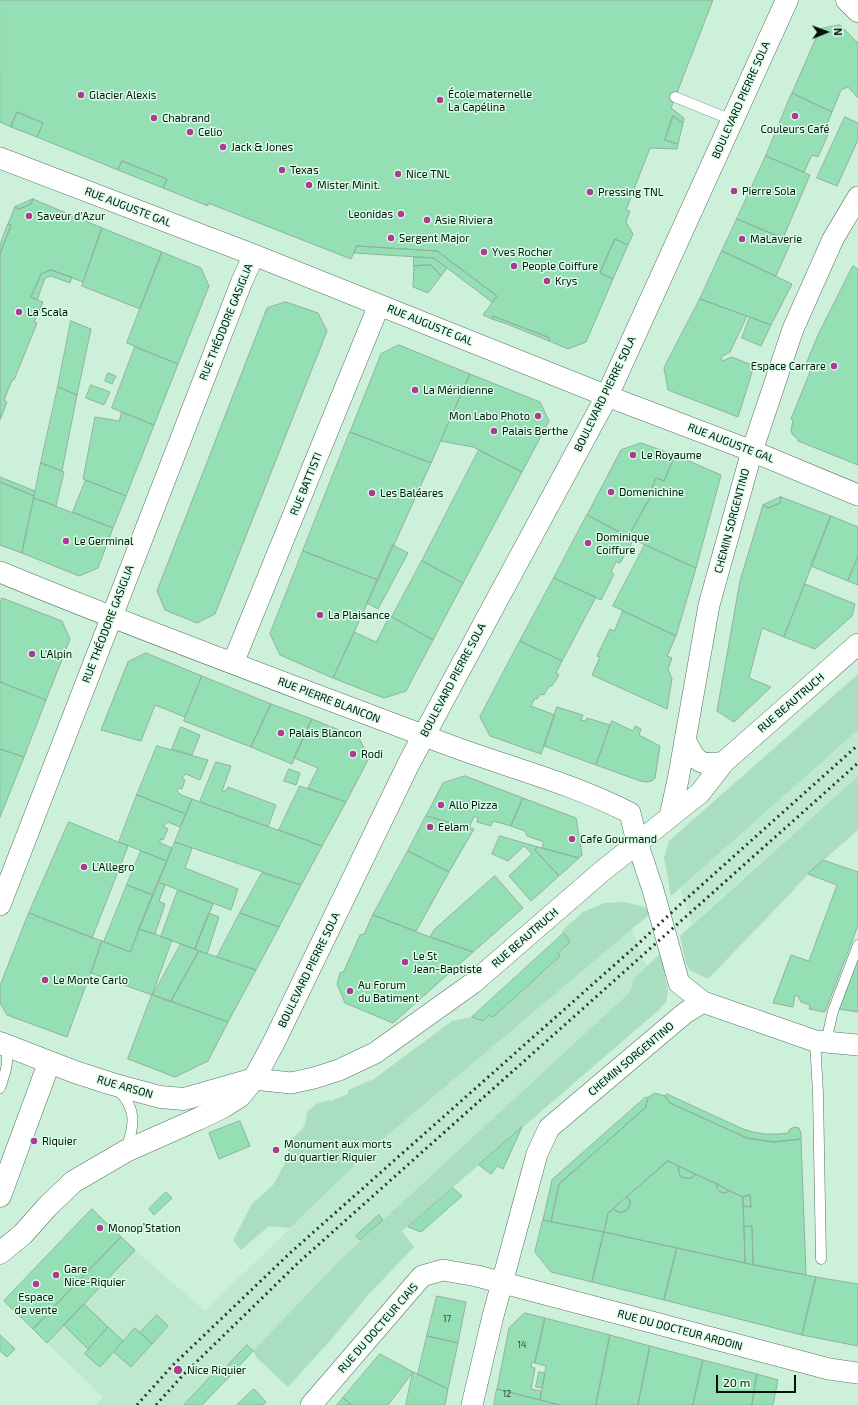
<!DOCTYPE html>
<html>
<head>
<meta charset="utf-8">
<style>
  body { margin:0 }
  #map { position:relative; width:858px; height:1405px; overflow:hidden; background:#cdf0db; font-family:"Exo 2",sans-serif }
  canvas { display:block }
  .north { position:absolute; left:806px; top:12px; width:40px; height:40px; -webkit-text-stroke:3px #dafee8; paint-order:stroke; rotate:89deg; font-size:11px; font-weight:700; line-height:16px; text-align:center; color:#05110a }
  .north::after { content:''; display:block; margin:auto; width:14px; height:18px; background:#05110a; clip-path:polygon(50% 0,100% 100%,50% 72%,0 100%) }
  .scale { position:absolute; left:716px; top:1375px; width:80px; height:18px; box-sizing:border-box; border:2px solid #05110a; border-top:0; padding-left:5px; font-size:12px; line-height:14px; white-space:nowrap; color:#05110a; -webkit-text-stroke:3px #dafee8; paint-order:stroke }
</style>
</head>
<body>
<div id="map">
<canvas width="858" height="1405"></canvas>
<div class="north">N</div>
<div class="scale">20 m</div>
</div>
<script>
const context = document.querySelector('canvas').getContext('2d');
context.lineJoin = 'round';
function fillPath(path, color) {
  context.fillStyle = color;
  context.fill(path, 'evenodd');
}
function stroke(path, color, width, dash) {
  context.strokeStyle = color;
  context.lineWidth = width;
  context.lineCap = dash ? 'butt' : 'round';
  context.setLineDash(dash || []);
  context.stroke(path);
}
function label(font, color, halo, rows, align = 'center') {
  context.font = font + ' "Exo 2",sans-serif';
  context.lineWidth = 3;
  context.setLineDash([]);
  context.textBaseline = 'middle';
  context.strokeStyle = halo;
  context.fillStyle = color;
  for (const [text, x, y, turn = 0] of rows) {
    context.save();
    context.translate(x, y);
    context.rotate((+turn || 0) * Math.PI / 180);
    context.textAlign = isNaN(turn) ? turn : align;
    if (halo) context.strokeText(text, 0, 0);
    context.fillText(text, 0, 0);
    context.restore();
  }
}
const built = new Path2D(`
  M858 730V776L692 924 680 888Z
  M632 929 646 966 634 978 630 992 481 1132 340 1260 202 1405H96L103 1397 4 1301 92 1209 135 1250 205 1311 377 1144Z`);
const green = new Path2D(`
  M858 674V730L671 896 664 857 669 841Z
  M858 776V830L808 874 790 894 708 979 690 970 686 963 680 936Z
  M624 902 645 907 650 914 377 1144 290 1228 269 1226 241 1250 233 1240 252 1204 273 1185 285 1163 290 1139C302 1132 306 1126 307 1112L316 1104 329 1100 331 1101 348 1094V1090L374 1079 452 1021 472 1017 483 1021 489 1015 493 1016 560 956 558 953 570 942 562 931 583 912 604 903Z
  M661 953 668 991 666 1002 659 1010 402 1231 414 1247 368 1295 329 1342 288 1387 257 1358 253 1351 340 1260 630 992 634 978Z`);
const building = new Path2D(`
  M0 0H713L671 108 684 118 683 123 673 116 665 140 678 144 677 149 650 148 626 210 630 211 626 222 633 234 628 245 615 239 600 273 613 279 586 342 568 349 549 341 550 338 493 316 492 319 483 315 497 296 437 251 357 246 351 259 208 203V206L163 188 167 179 122 161 118 170 37 137 43 123 17 112 11 127 0 122Z
  M840 25 858 43V98L848 87 841 90 832 112 792 93 820 29Z
  M792 93 832 112 825 129 829 132 818 157 812 155 804 172 766 156Z
  M17 112 43 123 37 137 11 127Z
  M673 116 683 123 678 144 665 140Z
  M845 117 858 123V140L837 186 817 178Z
  M766 156 810 175 783 238 737 219Z
  M122 161 167 179 163 188 118 170Z
  M33 199 102 228 83 282 51 270 41 274 31 297 43 302 34 322 37 323 14 380H12L4 400 7 402 0 420V287L1 284 0 283V254L11 225 8 224 15 207 19 209 31 204Z
  M33 199 31 204 19 209 15 207Z
  M737 219 791 242 776 276 722 251Z
  M8 224 11 225 0 254V245Z
  M102 228 162 252 140 309 82 286Z
  M615 239 628 245 613 279 600 273Z
  M357 246 437 251 497 296 492 302 434 258 354 253Z
  M722 251 792 284 771 325 700 299Z
  M162 252 201 268 209 286 178 364 127 343Z
  M414 257 434 258 447 268 441 276 431 265 414 266Z
  M431 265 441 276 428 293 413 287 414 266Z
  M853 266 858 269V465L798 441V439L793 435 791 431 793 420 791 419 812 367 806 364 818 335Z
  M51 270 72 277 70 283 51 276 45 278 37 300 31 297 41 274Z
  M700 299 747 316 730 352 721 357 722 361 732 357 754 366 738 417 668 390 664 368Z
  M286 302 318 313 327 331 215 614 197 623 165 610 157 591 267 308Z
  M493 316 550 338 549 341 507 324 492 319Z
  M750 317 771 325 761 346 742 338Z
  M71 321 91 329 77 395 58 387Z
  M399 345 470 374 431 463 350 432 381 354Z
  M135 347 178 364 154 425 112 408Z
  M108 373 116 376 112 384 105 381Z
  M470 374 540 402 549 421 522 472 473 447 441 441Z
  M91 385 110 392 104 405 86 398Z
  M58 387 77 395 62 471 41 463Z
  M122 412 154 425 126 496 83 479 95 417 119 421Z
  M350 432 431 463 378 580 303 551Z
  M641 443 675 455 664 481 656 478 650 493 651 496 628 537 587 515 621 450Z
  M479 450 522 472 463 583 422 561Z
  M675 455 721 475 696 568 628 537 651 496 650 493 656 478 664 481Z
  M41 463 64 472 56 506 34 498Z
  M0 477 35 491 34 496 0 482Z
  M86 480 126 496 113 528 73 512Z
  M0 482 34 496 22 553 0 545Z
  M781 497 831 516 784 637 762 628 749 678 771 687 734 722 717 711 740 581 763 505 768 508 780 503Z
  M781 497 780 503 768 508 763 505Z
  M34 498 113 528 98 568 79 576 22 553Z
  M587 515 634 539 620 563 616 562 611 572 614 574 601 600 554 578Z
  M831 516 858 527V556L848 581 811 566Z
  M393 545 408 553 378 609 367 603Z
  M645 545 696 568 676 636 613 606Z
  M303 551 378 580 333 678 280 655 270 634Z
  M858 556V585L848 581Z
  M422 561 463 583 433 640 392 617Z
  M554 578 596 597 562 661 520 641Z
  M805 584 855 604 852 616 815 649 784 637Z
  M2 598 62 621 70 639 46 700 0 682V603Z
  M623 611 676 636 667 656 672 658 668 669 672 679 667 709 592 675 600 657 597 656 610 629 614 631Z
  M390 616 433 640 406 691 384 698 333 678 354 632 376 642Z
  M520 641 562 661 556 673 559 675 552 686H549L544 695 541 694 537 699 535 698 531 706 555 715 541 754 490 736 480 717Z
  M146 653 202 676 185 717 155 705 141 741 101 730 128 662Z
  M202 676 271 704 251 747 184 721Z
  M0 682 46 700 24 757 0 749Z
  M271 704 312 719 292 764 251 747Z
  M557 707 583 715 581 720 585 721 587 718 610 725 596 765 544 746Z
  M312 719 359 738 369 758 346 802 308 788 318 768 294 758Z
  M612 721 633 731 635 726 641 729 639 735 660 746 655 778 652 781 646 782 640 781 596 765Z
  M181 727 200 735 192 755 172 749Z
  M157 746 208 760 200 780 186 774 182 777 185 780 182 789 179 788 177 791 181 795 192 799 186 814 137 795Z
  M0 749 24 757 0 817Z
  M216 762 231 766 222 791H226L228 787 276 805 268 827 200 802Z
  M289 769 300 773 296 785 284 781Z
  M465 776 523 798 511 826 493 821 491 826 477 822 478 818 474 816 469 828 426 816 443 783Z
  M300 786 346 802 322 846 279 830Z
  M137 795 186 814 180 827 168 822 163 826 168 829 163 840 160 839V843L172 848 167 861 119 842Z
  M523 798 576 818 582 855 579 858 542 848 544 842 527 836 525 831 511 826Z
  M192 799 322 846 301 885 175 842Z
  M426 816 474 829 449 872 408 851Z
  M69 822 128 846 92 938 29 913Z
  M500 836 538 847 535 850 559 876 531 901 509 876 532 854 524 846 508 861 492 854Z
  M175 842 192 848 185 868 238 889 231 910 158 882Z
  M538 847 542 848 579 858 559 876 535 850Z
  M141 851 167 861 153 895 127 885Z
  M408 851 449 872 416 931 373 915Z
  M823 860 858 872V925L825 1012 809 1009 810 1005 801 1002 798 996 795 995 793 1007 773 1003 791 955 809 961 837 885 808 874Z
  M262 873 301 885 279 927 240 913Z
  M495 876 523 908 473 952 430 937 434 930Z
  M158 882 165 885 159 901 165 904 155 934 139 929Z
  M127 885 153 895 130 952 104 942Z
  M178 890 213 904 195 949 161 937Z
  M29 913 102 941 67 1037 7 1015 0 1003V986Z
  M209 913 219 917 207 954 195 949Z
  M240 913 279 927 256 970 217 957Z
  M373 915 430 937 473 952 393 1023 345 1003 337 984 340 973 344 971 360 935 364 934Z
  M139 929 172 940 152 995 91 973 102 941 130 952Z
  M564 933 570 942 558 953 560 956 493 1017 489 1015 483 1021 472 1017Z
  M181 944 199 951 171 1001 153 995Z
  M199 951 256 970 228 1022 171 1001Z
  M858 957V1012L839 1009Z
  M152 995 228 1022 208 1061 175 1077 128 1059Z
  M655 1093 665 1096 670 1103 747 1138 774 1142 801 1139 806 1275 753 1265 752 1226 744 1227 743 1206 751 1207 750 1195 743 1197 668 1161 608 1213 604 1232 551 1222 559 1184 646 1107V1105L648 1098Z
  M667 1094 743 1129 753 1132 765 1134H778L788 1133 790 1129 795 1127 799 1128 801 1133V1139L774 1142 747 1138 670 1103 665 1096Z
  M646 1097 648 1098 646 1105V1107L559 1184 551 1222 543 1220 552 1180Z
  M240 1121 250 1146 219 1159 209 1133Z
  M522 1127 503 1169 497 1166 491 1174 479 1165Z
  M668 1161 679 1166V1173L681 1177 684 1178H691L695 1174 718 1184 717 1189 720 1192 725 1193 729 1191 743 1197 745 1263 604 1232 608 1213 614 1209 619 1212 626 1211 630 1204V1199L627 1197Z
  M679 1166 695 1174 693 1177 688 1179 681 1177 678 1171Z
  M718 1184 729 1191 725 1193 720 1192 717 1189Z
  M453 1188 462 1196 421 1232 408 1227Z
  M166 1192 172 1198 154 1215 149 1209Z
  M750 1195 751 1207 743 1206V1197Z
  M627 1197 630 1202 629 1208 622 1213 617 1212 614 1209Z
  M92 1209 121 1237 33 1329 4 1301Z
  M379 1215 383 1220 360 1240 356 1236Z
  M543 1220 604 1232 592 1282 551 1272 535 1252Z
  M752 1226 753 1265 745 1263 744 1227Z
  M604 1232 677 1248 664 1300 592 1282Z
  M121 1237 135 1250 47 1343 33 1329Z
  M677 1248 745 1263 816 1277 802 1335 664 1300Z
  M816 1277 858 1284V1346L802 1335Z
  M437 1296 466 1302 458 1343 427 1336Z
  M84 1304 108 1327 88 1349 64 1325Z
  M525 1313 545 1318 535 1363 532 1362 531 1367 535 1368 531 1389 541 1391 540 1400 497 1389 509 1328Z
  M157 1315 168 1326 152 1344 140 1333Z
  M545 1318 610 1335 596 1405H560L540 1400 546 1366 535 1363Z
  M108 1327 123 1341 100 1367 85 1354Z
  M135 1328 152 1344 131 1367 114 1352Z
  M0 1335 15 1349 7 1357 0 1351Z
  M610 1335 650 1346 638 1405H596Z
  M427 1336 458 1343 448 1389 418 1374Z
  M247 1345 253 1351 229 1377 223 1371Z
  M650 1346 703 1360 693 1405H638Z
  M380 1354 413 1372 388 1405H352L343 1398Z
  M703 1360 757 1374 752 1405H693Z
  M219 1368 229 1377 202 1405H184Z
  M413 1372 448 1389 445 1405H406Z
  M539 1372 545 1373 542 1388 536 1387Z
  M757 1374 778 1380 773 1405H752Z
  M254 1389 266 1402 263 1405H237Z
  M497 1389 540 1400 560 1405H494Z
  M343 1398 352 1405H337Z`);
const lane = new Path2D(`
  M675 97 732 120
  M815 1041 818 1093 821 1259
  M826 1042 833 1011 858 945
  M0 1088C6 1071 9 1063 6 1045
  M117 1089C137 1108 135 1125 126 1149`);
const street = new Path2D(`
  M0 158 254 255 607 396 752 451 858 495
  M0 572C147 633 297 687 446 744 507 767 572 783 630 813L637 842 653 890 679 983 703 1002 815 1041 858 1045
  M233 663 379 305
  M685 739C695 761 699 767 724 762
  M670 816 678 780 709 605 752 451 793 329 833 239 858 197
  M0 905 242 281 254 255
  M254 1079 291 1083 314 1078 339 1070 375 1053 473 983 600 873 700 793 724 762 858 644
  M311 1405 422 1276 443 1270 477 1276 829 1369 858 1373
  M472 1405 493 1316 537 1154 549 1128 685 1013 703 1002`);
const secondary = new Path2D(`
  M847 0 858 11
  M0 1043 75 1072 112 1084 160 1097 184 1099 254 1079
  M0 1196 49 1063`);
const primary = new Path2D(`
  M0 1253 23 1234 47 1207 73 1182 126 1151 198 1119 223 1107 240 1096 254 1079 274 1042 409 763 607 396 787 0`);
const rail = new Path2D(`
  M137 1405 173 1365 290 1253 638 944 685 900 858 745
  M156 1405 183 1375 299 1262 858 763`);
const markers = [
  [81,95,4,"#ae3a92"],
  [440,100,4,"#ae3a92"],
  [795,116,4,"#ae3a92"],
  [154,118,4,"#ae3a92"],
  [190,132,4,"#ae3a92"],
  [223,147,4,"#ae3a92"],
  [282,170,4,"#ae3a92"],
  [398,174,4,"#ae3a92"],
  [309,185,4,"#ae3a92"],
  [734,191,4,"#ae3a92"],
  [590,192,4,"#ae3a92"],
  [401,214,4,"#ae3a92"],
  [29,216,4,"#ae3a92"],
  [427,220,4,"#ae3a92"],
  [391,238,4,"#ae3a92"],
  [742,239,4,"#ae3a92"],
  [484,252,4,"#ae3a92"],
  [514,266,4,"#ae3a92"],
  [547,281,4,"#ae3a92"],
  [19,312,4,"#ae3a92"],
  [834,366,4,"#ae3a92"],
  [415,390,4,"#ae3a92"],
  [538,416,4,"#ae3a92"],
  [494,431,4,"#ae3a92"],
  [633,455,4,"#ae3a92"],
  [611,492,4,"#ae3a92"],
  [372,493,4,"#ae3a92"],
  [66,541,4,"#ae3a92"],
  [588,543,4,"#ae3a92"],
  [320,615,4,"#ae3a92"],
  [32,654,4,"#ae3a92"],
  [281,733,4,"#ae3a92"],
  [353,754,4,"#ae3a92"],
  [441,805,4,"#ae3a92"],
  [430,827,4,"#ae3a92"],
  [572,839,4,"#ae3a92"],
  [84,867,4,"#ae3a92"],
  [405,962,4,"#ae3a92"],
  [45,980,4,"#ae3a92"],
  [350,991,4,"#ae3a92"],
  [34,1141,4,"#ae3a92"],
  [276,1150,4,"#ae3a92"],
  [100,1228,4,"#ae3a92"],
  [56,1275,4,"#ae3a92"],
  [36,1284,4,"#ae3a92"],
  [178,1370,5,"#ae3a92"]
];
const numberNames = [
  ["17",447,1319],
  ["14",522,1345],
  ["12",507,1394]
];
const poiNames = [
  ["École maternelle",448,94],
  ["La Capélina",448,107],
  ["Glacier Alexis",89,95],
  ["Chabrand",162,118],
  ["Couleurs Café",795,129,"center"],
  ["Celio",198,132],
  ["Jack & Jones",231,147],
  ["Texas",290,170],
  ["Nice TNL",406,174],
  ["Mister Minit.",317,185],
  ["Pierre Sola",742,191],
  ["Pressing TNL",598,192],
  ["Leonidas",393,214,"right"],
  ["Saveur d'Azur",37,216],
  ["Asie Riviera",435,220],
  ["Sergent Major",399,238],
  ["MaLaverie",750,239],
  ["Yves Rocher",492,252],
  ["People Coiffure",522,266],
  ["Krys",555,281],
  ["La Scala",27,312],
  ["Espace Carrare",826,366,"right"],
  ["La Méridienne",423,390],
  ["Mon Labo Photo",530,416,"right"],
  ["Palais Berthe",502,431],
  ["Le Royaume",641,455],
  ["Domenichine",619,492],
  ["Les Baléares",380,493],
  ["Dominique",596,537],
  ["Coiffure",596,550],
  ["Le Germinal",74,541],
  ["La Plaisance",328,615],
  ["L'Alpin",40,654],
  ["Palais Blancon",289,733],
  ["Rodi",361,754],
  ["Allo Pizza",449,805],
  ["Eelam",438,827],
  ["Cafe Gourmand",580,839],
  ["L'Allegro",92,867],
  ["Le St",413,956],
  ["Jean-Baptiste",413,969],
  ["Le Monte Carlo",53,980],
  ["Au Forum",358,985],
  ["du Batiment",358,998],
  ["Riquier",42,1141],
  ["Monument aux morts",284,1144],
  ["du quartier Riquier",284,1157],
  ["Monop’Station",108,1228],
  ["Gare",64,1269],
  ["Nice-Riquier",64,1282],
  ["Espace",36,1297,"center"],
  ["de vente",36,1310,"center"],
  ["Nice Riquier",187,1370]
];
const streetNames = [
  ["BOULEVARD PIERRE SOLA",741,100,-66],
  ["RUE AUGUSTE GAL",128,207,21],
  ["RUE THÉODORE GASIGLIA",226,322,-68],
  ["RUE AUGUSTE GAL",430,325,22],
  ["BOULEVARD PIERRE SOLA",605,394,-64],
  ["RUE AUGUSTE GAL",731,443,21],
  ["RUE BATTISTI",306,484,-68],
  ["CHEMIN SORGENTINO",732,521,-75],
  ["RUE THÉODORE GASIGLIA",108,624,-69],
  ["BOULEVARD PIERRE SOLA",453,680,-62],
  ["RUE PIERRE BLANCON",329,700,21],
  ["RUE BEAUTRUCH",791,703,-41],
  ["RUE BEAUTRUCH",525,938,-41],
  ["BOULEVARD PIERRE SOLA",309,970,-64],
  ["CHEMIN SORGENTINO",631,1059,-40],
  ["RUE ARSON",125,1087,16],
  ["RUE DU DOCTEUR CIAIS",378,1328,-49],
  ["RUE DU DOCTEUR ARDOIN",680,1330,15]
];
fillPath(built, '#bee9cf');
fillPath(green, '#a9dfc0');
fillPath(building, '#95dfb5');
stroke(building, '#90b19e', 1);
stroke(lane, '#557462', 11);
stroke(street, '#557462', 22);
stroke(secondary, '#557462', 23);
stroke(primary, '#557462', 23);
stroke(lane, '#fff', 10);
stroke(street, '#fff', 21);
stroke(secondary, '#fff', 22);
stroke(primary, '#fff', 22);
stroke(rail, '#28382e', 3, [2, 4]);
for (const [x, y, r, color] of markers) {
  const dot = new Path2D();
  dot.arc(x, y, r, 0, 2 * Math.PI);
  context.fillStyle = color;
  context.fill(dot);
  stroke(dot, '#dafee8', 1.5);
}
label('9px', '#294435', null, numberNames);
label('11px', '#05110a', '#dafee8', poiNames, 'left');
label('11px', '#05110a', '#dafee8', streetNames);
</script>
</body>
</html>
